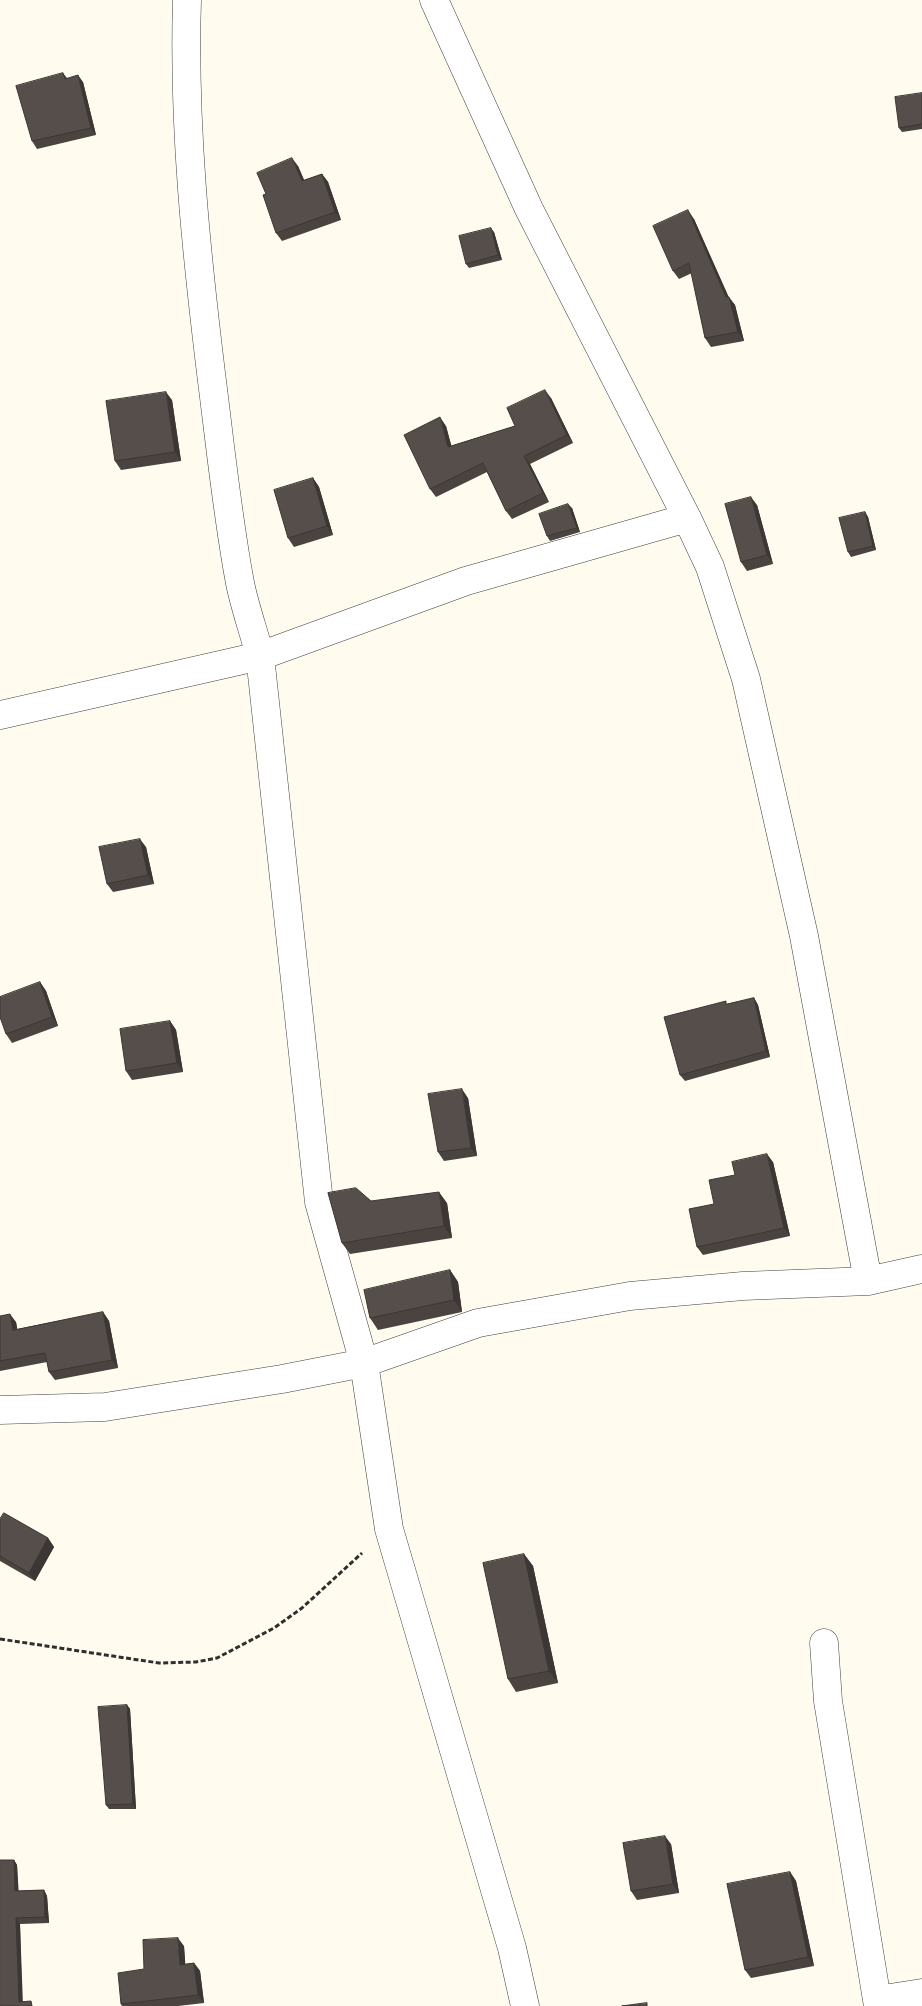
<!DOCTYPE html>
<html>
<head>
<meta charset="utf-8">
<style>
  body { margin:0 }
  canvas { display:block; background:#fffbee }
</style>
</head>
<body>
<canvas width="922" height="2006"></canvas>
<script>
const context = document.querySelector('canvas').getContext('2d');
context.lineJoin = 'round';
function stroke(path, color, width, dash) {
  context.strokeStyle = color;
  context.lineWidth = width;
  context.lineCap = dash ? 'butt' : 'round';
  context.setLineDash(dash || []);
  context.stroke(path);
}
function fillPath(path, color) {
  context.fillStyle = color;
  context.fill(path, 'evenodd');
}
const path = new Path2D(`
  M0 1639 159 1663 196 1662 217 1658 274 1628 302 1608 362 1553`);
const street = new Path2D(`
  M187 0C183 125 196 250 211 373 220 443 227 514 240 583 245 608 254 632 260 656L319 1202 364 1363 389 1529 512 1948 525 2006
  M687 518 710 567 746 679 804 936 868 1281
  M0 715 260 656 466 581 687 518 529 209 434 0
  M0 1410 105 1407 282 1379 364 1363 478 1323 630 1296 743 1286 868 1281 922 1269
  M824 1643 828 1701 877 2000
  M878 2006 877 2000 922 1993`);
const wall = new Path2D(`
  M63 73 67 78 83 82 96 135 37 149 32 141Z
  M922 93V129L902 132 899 128Z
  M298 166 304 180 322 174 328 182 341 220 282 241 276 233 266 194Z
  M694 219 728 297 735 305 744 341 711 347 705 338 692 273 679 279 673 271Z
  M494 232 502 260 469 268 466 264Z
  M551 398 573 443 530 464 549 502 512 519 506 511 487 472 436 497 430 489 446 426 451 446 515 426Z
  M172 400 181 461 121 470 115 461Z
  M313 478 319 487 333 535 294 547 288 538Z
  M757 505 773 564 747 571 741 562Z
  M572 508 580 532 550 541 547 536Z
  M865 512 868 517 876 550 851 557 848 552Z
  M146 847 154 884 113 892 107 884Z
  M40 982 46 991 58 1026 12 1043 6 1034Z
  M754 998 758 1005 770 1057 685 1081 680 1075 728 1004Z
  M170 1021 176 1030 183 1072 132 1080 126 1071Z
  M468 1098 477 1156 444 1161 438 1152Z
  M773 1162 790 1236 703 1255 697 1247 735 1175Z
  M371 1201 447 1203 452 1238 350 1254 342 1243Z
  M450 1270 458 1282 462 1312 378 1330 370 1318Z
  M103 1312 109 1321 118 1368 55 1380 49 1372 47 1362 0 1371V1316L16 1322 17 1329Z
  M0 1519 48 1538 54 1547 35 1581 0 1561Z
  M524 1554 533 1566 558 1683 516 1692 508 1679Z
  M127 1705 130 1709 136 1809H109L106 1805Z
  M671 1844 679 1893 637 1900 631 1891Z
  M14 1860 17 1865 18 1891 44 1890 47 1896 49 1923 20 1924 22 2002 0 2006Z
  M790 1872 796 1881 814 1966 751 1978 745 1970Z
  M184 1946 185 1964 194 1963 200 1971 204 2003 178 2006H122L121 2004 144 1969Z`);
const shadedWall = new Path2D(`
  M78 75 83 82 96 135 91 128Z
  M292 158 298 166 308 189 302 181Z
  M322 174 328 182 341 220 335 212Z
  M688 210 694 219 731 302 729 297 735 305 744 341 738 332 726 297Z
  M491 228 494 232 502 260 498 255Z
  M545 390 551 398 573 443 567 435Z
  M166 392 172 400 181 461 175 452Z
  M440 417 446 426 454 455 448 447Z
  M524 456 530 464 549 502 543 493Z
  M313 478 319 487 333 535 327 526Z
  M751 497 757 505 773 564 767 555Z
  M568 504 572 508 580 532 577 528Z
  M865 512 868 517 876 550 873 546Z
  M140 839 146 847 154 884 148 875Z
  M40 982 46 991 58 1026 52 1017Z
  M754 998 758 1005 770 1057 766 1051Z
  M170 1021 176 1030 183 1072 177 1063Z
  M462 1089 468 1098 477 1156 471 1148Z
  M767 1154 773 1162 790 1236 784 1228Z
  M439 1192 447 1203 452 1238 444 1226Z
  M450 1270 458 1282 462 1312 454 1300Z
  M103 1312 109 1321 118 1368 112 1360Z
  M10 1314 16 1322 19 1338 13 1330Z
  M48 1538 54 1547 35 1581 29 1573Z
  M524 1554 533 1566 558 1683 549 1671Z
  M127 1705 130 1709 136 1809 133 1804Z
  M665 1836 671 1844 679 1893 673 1884Z
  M14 1860 17 1865 19 1897 15 1891Z
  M790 1872 796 1881 814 1966 808 1957Z
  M44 1890 47 1896 49 1923 45 1917Z
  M16 1918 20 1924 23 2006 19 2002Z
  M178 1938 184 1946 186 1973 180 1965Z
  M194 1963 200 1971 204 2003 198 1995Z`);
const building = new Path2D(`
  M63 73 65 79 78 75 91 128 32 141 16 86Z
  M922 93V124L899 128 895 97Z
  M292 158 302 181 322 174 335 212 276 233 263 195 266 194 257 173Z
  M688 210 726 297H729L738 332 705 338 689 263 673 271 653 226Z
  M491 228 498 255 466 264 459 236Z
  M545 390 567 435 524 456 543 493 506 511 483 463 430 489 404 435 440 417 448 447 515 426 507 408Z
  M166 392 175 452 115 461 106 401Z
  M313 478 327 526 288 538 274 490Z
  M751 497 767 555 741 562 725 504Z
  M568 504 577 528 547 536 539 514Z
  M865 512 873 546 848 552 839 518Z
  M140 839 148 875 107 884 99 847Z
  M40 982 52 1017 6 1034 0 1017V997Z
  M754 998 766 1051 680 1075 664 1017 726 1001V1004Z
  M170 1021 177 1063 126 1071 120 1029Z
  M462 1089 471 1148 438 1152 428 1094Z
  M767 1154 784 1228 697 1247 689 1209 714 1204 709 1180 735 1175 732 1162Z
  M356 1188 371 1201 439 1192 444 1226 342 1243 328 1193Z
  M450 1270 454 1300 370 1318 364 1290Z
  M103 1312 112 1360 49 1372 45 1353 0 1361V1316L10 1314 13 1330Z
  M4 1513 48 1538 29 1573 0 1556V1519Z
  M524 1554 549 1671 508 1679 483 1563Z
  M127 1705 133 1804 106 1805 98 1707Z
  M665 1836 673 1884 631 1891 623 1843Z
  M0 1860H14L15 1891 44 1890 45 1917 16 1918 19 2002 31 2001 32 2006H0Z
  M790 1872 808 1957 745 1970 727 1884Z
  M178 1938 180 1965 194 1963 198 1995 121 2004 118 1973 144 1969 143 1940Z
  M647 2003V2006H622Z`);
stroke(street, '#404040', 29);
stroke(path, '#2f2f2f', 3, [5, 2.5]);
stroke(street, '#fff', 28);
fillPath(wall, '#4a4340');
fillPath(shadedWall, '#3c3734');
fillPath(building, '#564e4a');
stroke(building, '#3c3734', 1);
</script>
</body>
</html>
